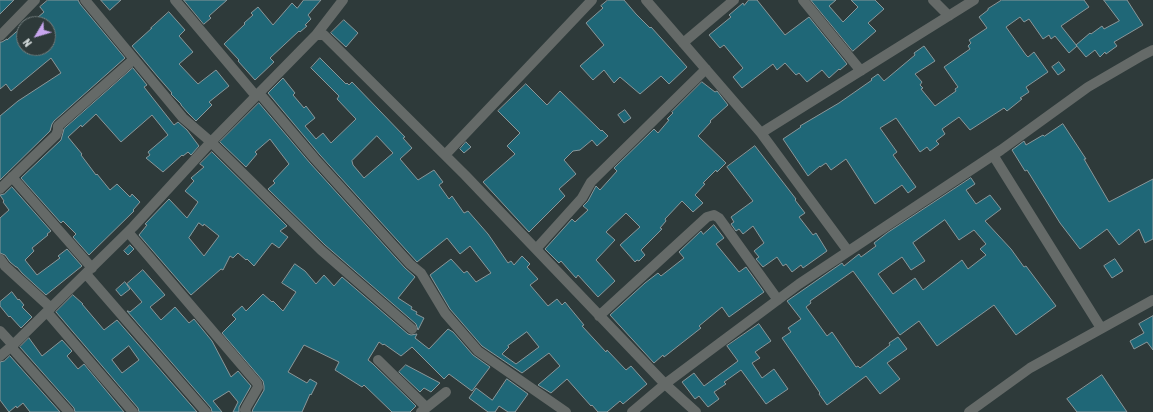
<!DOCTYPE html>
<html>
<head>
<meta charset="utf-8">
<style>
  body { margin:0 }
  #map { position:relative; width:1153px; height:412px; overflow:hidden; background:#2e3a3a; font-family:"Asap Condensed",sans-serif }
  canvas { display:block }
  .north { position:absolute; left:16px; top:16px; width:40px; height:40px; box-sizing:border-box; background:#2e3a3a; border:1px solid #717b7b; border-radius:50%; rotate:232deg; font-size:11px; font-weight:700; line-height:16px; text-align:center; color:#d5dcdc }
  .north::after { content:''; display:block; margin:auto; width:14px; height:18px; background:#c8a6ef; clip-path:polygon(50% 0,100% 100%,50% 72%,0 100%) }
</style>
</head>
<body>
<div id="map">
<canvas width="1153" height="412"></canvas>
<div class="north">N</div>
</div>
<script>
const context = document.querySelector('canvas').getContext('2d');
context.lineJoin = 'round';
function fillPath(path, color) {
  context.fillStyle = color;
  context.fill(path, 'evenodd');
}
function stroke(path, color, width, dash) {
  context.strokeStyle = color;
  context.lineWidth = width;
  context.lineCap = dash ? 'butt' : 'round';
  context.setLineDash(dash || []);
  context.stroke(path);
}
const building = new Path2D(`
  M0 0H14L0 14Z
  M48 0H78L80 4 125 58 54 121 52 124 50 131 0 180V116L18 101 61 73 51 58 11 91 6 84 0 89V42H2L7 39V40L24 25V48H48V24H30L44 12 40 7Z
  M101 0H121L110 10Z
  M184 0H227L209 16 211 18 204 24Z
  M304 0H321L308 15 311 19 305 25 307 26 300 32 299 31 270 58 274 62 255 80 238 61 239 60 224 44 245 24 244 23 253 15 251 13 258 7 273 25 292 3 297 8Z
  M608 0H624L636 14 650 28 651 27 687 67 669 84 661 76 640 94 620 77 614 83 604 70 593 80 580 66 604 45 586 23 603 8 601 6Z
  M749 0H757L785 35 809 17 847 64 840 70 839 69 829 78 822 70 807 82 799 73 796 75 785 63 777 70 773 64 742 88 733 77 743 68 724 45 720 48 709 35 731 17 729 15 743 3 744 5Z
  M811 0H836L829 6 843 22 858 7 851 0H875L884 9 868 23 876 31 853 51Z
  M1002 0H1084L1089 7 1061 26 1077 46 1069 53 1055 36 1051 39 1049 35 1043 39 1029 19 1024 22 1020 17 1006 27 1026 55 1028 57 1034 52 1048 72 1026 87 1029 92 1020 98 1022 99 1007 111 1004 108 970 130 959 117 942 129 945 134 936 141 939 144 930 151 927 147 920 152 896 118 880 128 897 152 893 155 916 187 908 193 902 185 875 204 846 159 831 170 826 163 820 167V166L808 176 783 139 801 127 800 126 839 103 872 80 871 79 878 74 884 81 915 55 914 53 924 46 935 61 915 74 922 82 920 85 923 88 921 89 935 106 956 91 955 89 958 87 944 67 970 49 968 46 971 43 969 40 987 28 979 17 988 10V9Z
  M1104 0H1127L1143 25 1114 42 1117 46 1106 54 1105 52 1100 57 1095 50 1086 57 1076 45 1090 33 1091 34 1102 26 1104 29 1119 21Z
  M169 12 185 30 179 36 193 52 179 64 198 84 216 70 229 86 209 102 212 105 196 121 188 113 181 105V104L171 94 172 93 158 77 132 46 152 28H151Z
  M344 20 358 33 346 47 331 33Z
  M320 58 346 84 347 83 349 85 352 82 405 137 403 138 412 148 400 159 418 180 434 170 443 182 439 185 449 199 452 196 464 213 468 211 488 234 508 263 511 261 514 265 522 256 530 264 527 267 538 279 530 285 548 306 557 299 562 305 565 302 584 325 582 326 606 352 607 350 626 370 631 366 647 384 623 404 620 401 607 412H598L592 405 591 406 567 379 551 393 538 385 560 366 549 353 522 373 482 346 450 309 430 275 451 259 464 273 467 271 476 282 491 273 470 246 460 254 447 238 417 262 320 155 268 93 283 78 295 93 293 95 304 108 306 106 315 118 305 126 316 139 323 133 331 143 356 119 337 99 339 96 311 68ZM377 136 393 153 364 178 353 165 352 161ZM527 332 539 347 516 364 502 354 509 347 508 346Z
  M1059 62 1065 70 1058 75 1052 67Z
  M133 68 147 85 144 87 174 125 178 122 187 130 199 146 191 155 188 152 183 156 182 155 163 172 146 158 150 155 148 152 168 135 152 115 121 142 96 114 82 127 81 125 68 137 82 154 81 155 96 175 97 174 110 190 117 184 130 197 132 194 140 202 133 210 134 211 89 255 73 237 76 234 63 221 61 223 21 178 61 140 64 129Z
  M702 82 715 92 717 91 728 105 710 121 711 122 698 136 726 163 717 172 716 170 703 183 705 184 695 195 703 203 693 212 682 201 665 219 666 221 660 228 662 229 641 250 645 255 639 261 637 260 635 262 620 245 640 227 626 213 606 232 615 240 596 260 615 281 598 297 578 275 576 278 561 261 559 263 545 249 572 219 575 222 588 210 583 206 588 201 596 186 600 190 617 171 614 168 654 129 658 133 669 120 667 119 673 113 672 112Z
  M526 84 547 105 560 91 601 131 602 130 608 136 597 146 592 140 580 150 573 151 564 160 576 174 559 189 565 196 529 232 483 182 515 154 507 146 520 133 498 111Z
  M259 103 310 163 405 268 415 277 398 298 412 307 411 309 417 312 416 314 424 318 418 330 416 324 325 245 268 189 275 183 273 181 289 164 270 139 255 152 257 154 246 167 220 142Z
  M625 110 631 118 624 123 618 115Z
  M1063 124 1086 159H1084L1109 202 1153 179V239L1145 243 1139 229 1119 245 1107 229 1080 249 1060 223 1027 170 1025 171 1012 150 1024 141 1026 145 1043 135 1044 136Z
  M466 142 471 147 464 153 460 149Z
  M755 146 796 199 795 200 805 213 799 217 813 235 816 233 827 251 803 268 801 265 792 272 786 264 783 266 777 257 763 267 756 259 759 257 754 251 764 243 753 226 743 234 739 229 736 231 731 224 734 222 731 217 753 201 727 167Z
  M212 152 287 226 280 231 288 237 279 248 272 243 254 266 247 259 246 260 238 253 233 258 230 256 223 270 221 269 191 295 139 235 147 225 145 224 169 199 187 218 198 202 185 191 194 181 191 178 204 167 200 164ZM199 223 203 226 204 224 219 236 204 256 189 238Z
  M971 178 975 184 966 190 976 204 990 195 1001 209 985 221 1011 249 1024 267 1026 266 1056 306 1016 335 994 305 937 346 919 321 900 335 853 271 810 301 811 303 806 307 827 336 832 332 856 367 858 366 860 368 890 345 889 343 898 337 907 349 887 363 900 379 880 394 866 376 827 405 819 394 820 393 782 338 791 332 788 328 801 319 787 301 842 263 844 266 859 254 861 257 876 246 874 243 887 233ZM945 220 959 240 974 230 986 244 980 249 986 255 968 269 962 260 923 290 915 278 893 294 878 274 902 257 911 270 925 261 913 243Z
  M12 187 51 231 47 234 48 235 32 248 34 251 25 260 37 275 60 258 58 256 67 249 82 266 46 295 22 273 17 267H16L10 262 5 255 0 253V218L9 210 3 202 4 201 0 195 4 194Z
  M714 225 724 238 716 244 739 272 746 267 764 292 729 317 722 307 699 326 701 328 664 357 663 355 654 363 610 315 645 283 658 273 661 276 684 258 679 252 701 231 703 234Z
  M130 245 134 249 128 255 124 251Z
  M1115 259 1123 271 1112 278 1104 266Z
  M295 264 305 271 316 284 324 275 334 286 342 277 408 334 411 335 417 334 415 338 429 349 448 329 453 332 473 355 490 367 472 391 449 374 444 379 412 347 401 356 384 344 383 345 379 342 368 360 373 364 416 406 410 412H392L364 385 362 387 335 370 339 362 304 345 288 372 307 383 310 379 317 383 311 395 310 394 302 412H252L253 409 264 390V386L263 381 222 333 236 319 232 315 242 306 246 311 263 294 272 302 273 301 283 311 296 292 282 283Z
  M143 270 165 295 150 307 161 320 175 307 189 323 194 319 212 341 231 377 238 371 251 386 239 407V412H233L238 402 229 391 213 401 222 412H212L211 408 127 311H128L130 312 142 302 127 284Z
  M125 282 130 289 121 296 116 290Z
  M12 292 18 300 19 299 24 305 22 307 32 317 21 328 10 316 9 317 0 306V302Z
  M73 295 83 304H82L104 330 117 320 197 412H139L138 408 56 312ZM129 346 139 360 122 373 112 360Z
  M1153 316V350L1147 342 1134 349 1130 341 1144 333 1139 324Z
  M759 324 771 341 755 352 760 358 752 363 762 378 774 369 788 389 766 404 741 370 724 382 726 384 714 392 719 399 708 407 699 396 695 399 682 382 694 373 704 386 738 361 727 346Z
  M29 338 42 356 62 340 72 351 67 356 78 369 84 364 124 412H75L74 408 20 347Z
  M10 356 60 412H30L23 403 17 408 16 406 9 412 0 400V362L4 361Z
  M406 365 440 383 431 392 424 388 420 392 399 372Z
  M1102 375 1127 412H1077L1067 399Z
  M507 379 528 394 515 412H508L499 406 495 412H488L469 398 476 388 492 400Z`);
const minor = new Path2D(`
  M85 0 183 118 211 142 321 250 412 329
  M175 0 256 96
  M646 0 761 133 848 251
  M803 0 861 71
  M933 0 949 16
  M316 35 343 0
  M0 36 35 0
  M683 43 734 0
  M259 93 315 159 410 264 421 273 445 313 478 351 566 412
  M761 133 974 0
  M445 155 592 0
  M993 155 1101 328
  M12 177 92 268
  M0 189 56 135 58 130V126L134 59
  M128 232 257 383 258 387 247 406 245 410 246 412
  M536 249 582 198 591 182 706 69
  M0 259 5 266 51 308
  M86 274 206 412
  M47 312 133 412
  M599 316 707 217 714 215 719 218 778 300
  M0 331 13 345
  M11 347 69 412
  M0 356 13 345 133 227 211 142 316 35H324L465 175 665 384 696 412
  M378 360 426 407
  M421 412 446 392
  M632 412 665 384 799 284 1001 150 1088 87 1143 55 1153 50
  M969 412 1030 368 1153 300`);
fillPath(building, '#1f6777');
stroke(building, '#8a979a', 1);
stroke(minor, '#656a68', 10);
</script>
</body>
</html>
